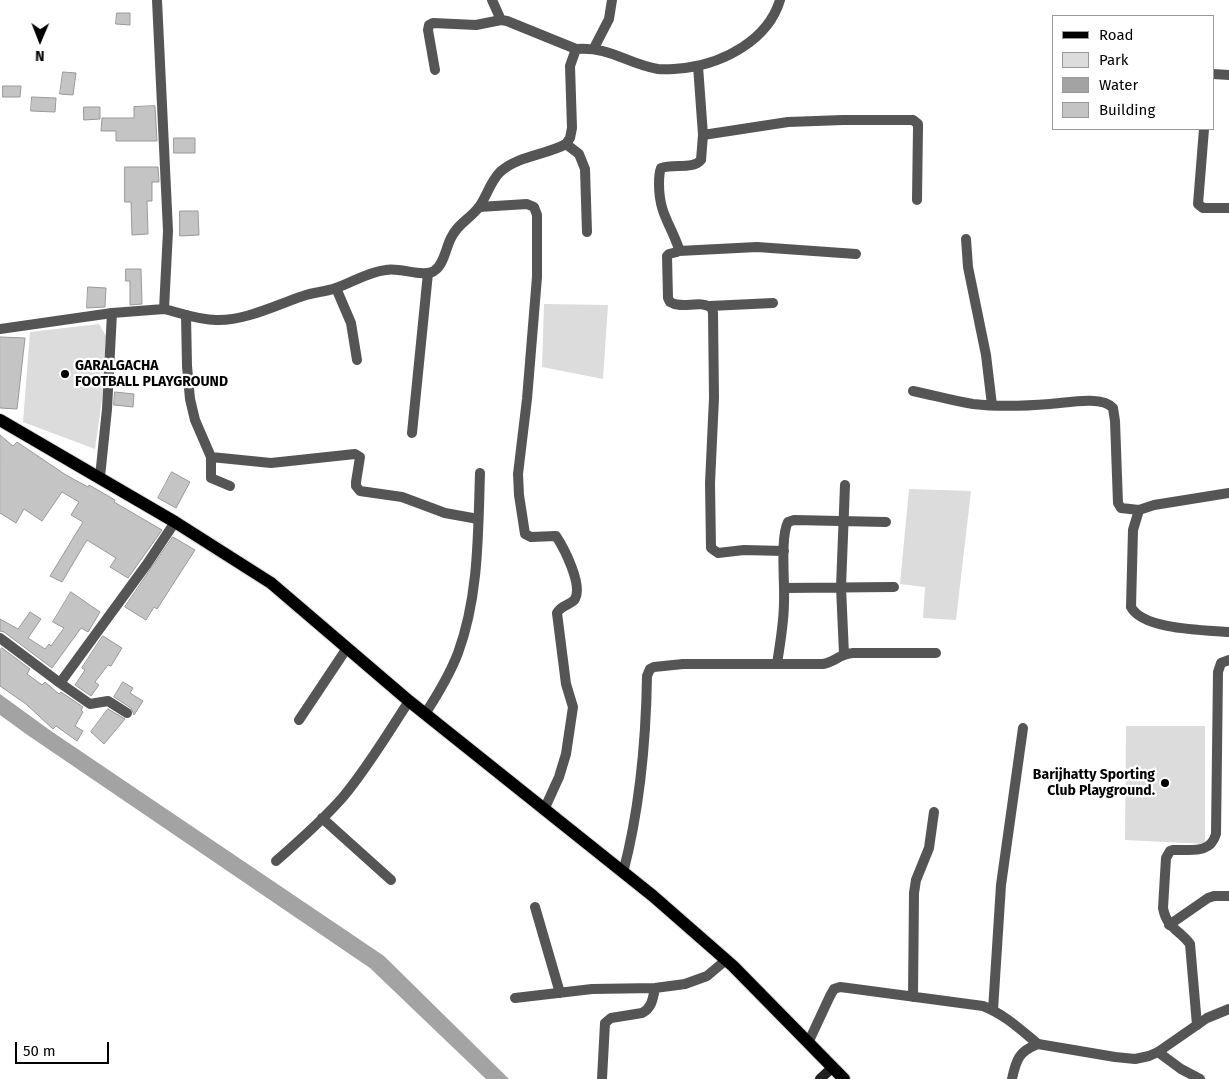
<!DOCTYPE html>
<html>
<head>
<meta charset="utf-8">
<style>
  body { margin:0 }
  #map { position:relative; width:1229px; height:1079px; overflow:hidden; background:#fff; font-family:"Fira Sans",sans-serif }
  canvas { display:block }
  .legend { position:absolute; left:1052px; top:15px; width:162px; height:115px; box-sizing:border-box; background:#fff; border:1px solid #999; margin:0; padding:6px 9px; list-style:none; font-size:15px; color:#000 }
  .legend li { display:flex; align-items:center; gap:10px; height:25px }
  .legend b { width:25px; border:1px solid #999 }
  .north { position:absolute; left:15px; top:15px; width:50px; height:50px; -webkit-text-stroke:4px #fff; paint-order:stroke; rotate:181deg; font-size:14px; font-weight:700; line-height:20px; text-align:center; color:#000 }
  .north::after { content:''; display:block; margin:auto; width:18px; height:22px; background:#000; clip-path:polygon(50% 0,100% 100%,50% 72%,0 100%) }
  .scale { position:absolute; left:15px; top:1042px; width:94px; height:22px; box-sizing:border-box; border:2px solid #000; border-top:0; padding-left:6px; font-size:15px; line-height:18px; white-space:nowrap; color:#000; -webkit-text-stroke:4px #fff; paint-order:stroke }
</style>
</head>
<body>
<div id="map">
<canvas width="1229" height="1079"></canvas>
<ul class="legend">
<li><b style="height:6px;background:#000"></b>Road</li>
<li><b style="height:14px;background:#dcdcdc"></b>Park</li>
<li><b style="height:14px;background:#a3a3a3"></b>Water</li>
<li><b style="height:14px;background:#c4c4c4"></b>Building</li>
</ul>
<div class="north">N</div>
<div class="scale">50 m</div>
</div>
<script>
const context = document.querySelector('canvas').getContext('2d');
context.lineJoin = 'round';
function fillPath(path, color) {
  context.fillStyle = color;
  context.fill(path, 'evenodd');
}
function stroke(path, color, width, dash) {
  context.strokeStyle = color;
  context.lineWidth = width;
  context.lineCap = dash ? 'butt' : 'round';
  context.setLineDash(dash || []);
  context.stroke(path);
}
function label(font, color, halo, rows, align = 'center') {
  context.font = font + ' "Fira Sans",sans-serif';
  context.lineWidth = 4.5;
  context.setLineDash([]);
  context.textBaseline = 'middle';
  context.strokeStyle = halo;
  context.fillStyle = color;
  for (const [text, x, y, turn = 0] of rows) {
    context.save();
    context.translate(x, y);
    context.rotate((+turn || 0) * Math.PI / 180);
    context.textAlign = isNaN(turn) ? turn : align;
    if (halo) context.strokeText(text, 0, 0);
    context.fillText(text, 0, 0);
    context.restore();
  }
}
const green = new Path2D(`
  M544 304 608 305 603 379 542 367Z
  M99 324 106 336 102 399 95 449 23 422 30 332Z
  M909 489 971 491 956 620 923 618 925 587 900 584Z
  M1126 726H1205V844L1125 840Z`);
const water = new Path2D(`
  M0 694 51 731 384 956 509 1079H486L370 968 26 734 0 715Z`);
const building = new Path2D(`
  M117 13H130V25L116 24Z
  M63 72 76 73 73 95 60 94Z
  M3 86H21L20 97H3Z
  M32 97 56 98 55 112 31 111Z
  M155 106 157 141H116V131H101L102 118H134V107Z
  M84 107H100V119L84 120Z
  M174 138H195V153H174Z
  M125 167H158L159 182H152V201H147L148 234 132 235 131 202H125Z
  M180 211H198L199 235 180 236Z
  M126 269H141L142 304 130 305V281H126Z
  M88 287 106 288 105 307 87 308Z
  M0 337 25 338 17 409 0 408Z
  M115 392 134 394 133 407 114 405Z
  M0 435 13 446 17 442 66 475 88 487 89 485 115 500 114 502 162 530 128 578 110 567 116 558 87 540 62 582 50 576 83 522 71 515 79 502 62 492 42 521 24 509 16 523 0 513Z
  M172 472 190 482 176 508 158 498Z
  M173 537 195 550 157 609 154 607 146 620 125 607Z
  M71 592 100 612 88 632 81 628 52 668 4 632 0 631V619L18 629 30 612 41 619 28 638 45 649 49 644 51 646 64 628 53 622Z
  M103 636 122 648 111 666 108 665 95 682 99 685 91 696 75 685 85 670 82 668Z
  M2 648 30 669 27 674 42 685 45 682 59 694 61 692 83 707 81 710 83 712 75 726 83 731 77 741 56 726 53 729 26 704 0 686V650Z
  M123 682 133 688 130 693 143 701 134 715 131 708 114 697Z
  M108 709 125 719 104 744 91 732Z`);
const minor = new Path2D(`
  M492 0 501 20
  M594 48 609 19 612 0
  M698 66 703 135 701 160C693 170 673 163 661 168 659 173 659 178 659 184 659 213 670 223 679 249L677 252 669 254 667 256 668 298 670 302C683 310 699 299 712 308L713 313 714 398 710 483 711 548 718 553 744 550 784 551
  M435 70 428 30 429 25 433 23 476 25 501 20 507 21 576 49
  M1213 74 1229 75
  M1204 129 1198 204 1203 208H1229
  M703 135 788 122 843 120H913L918 124V127L917 200
  M566 144 579 154 585 169 587 232
  M479 207 527 204 534 207 537 215V277L527 399 518 474 519 495 525 534 531 537 556 536C564 548 583 585 575 599 571 605 561 605 557 613L566 684 573 707 566 754 559 777 544 810
  M966 239 968 267 986 355 992 405
  M679 251 757 247 856 254
  M336 288 351 323 357 360
  M710 306 773 303
  M186 315 187 366 190 399 195 420 211 457V478L230 486
  M913 391C933 395 953 401 973 404 998 407 1025 406 1050 404 1066 403 1102 395 1113 408L1115 421 1118 503 1121 508 1139 510
  M412 433 428 273
  M211 457 271 463 355 454 360 457 356 482V486L360 491 402 497 445 513 478 519
  M100 477 107 409 112 313
  M1229 493 1154 505 1139 510 1133 530 1131 607C1143 630 1205 630 1229 632
  M785 588 894 587
  M0 638 60 683 147 564 175 522
  M844 654 841 587 845 485
  M777 664C780 643 784 623 784 602 785 583 780 537 788 522L794 520 886 522
  M60 683 90 704 108 701 127 713
  M425 714C438 694 450 674 458 653 479 596 478 533 480 473
  M299 720 347 648
  M322 818 391 880
  M276 861C299 841 323 820 343 797 368 767 388 733 409 701
  M623 873C640 808 646 743 647 676L650 669 654 667 683 664H823C835 662 839 654 853 653H936
  M535 907 560 993
  M1169 925 1208 898 1214 896H1229
  M913 997 914 893 916 880 929 848 934 812
  M515 998 592 989 655 988 685 984 707 976 726 960
  M993 1010 1001 885 1023 728
  M1197 1025 1190 944C1179 929 1167 929 1163 908L1166 858 1170 851 1173 850C1190 849 1210 855 1216 834L1218 672 1221 663 1229 660
  M809 1041 830 996 834 989 840 987 848 988 983 1006C1004 1014 1021 1030 1038 1044
  M1158 1052 1181 1069 1200 1079
  M602 1079 605 1023 611 1018 642 1013C652 1008 653 998 655 988`);
const tertiary = new Path2D(`
  M164 309C181 313 198 320 216 320 245 321 276 305 303 296 314 292 325 292 336 288 353 282 368 272 386 270 400 267 423 278 434 271 444 265 446 247 451 238 457 224 470 219 479 207 487 196 490 182 500 172 517 156 546 155 566 144L570 138 572 128 570 66 576 49C610 46 627 64 658 69 666 70 676 69 685 68 724 63 768 40 780 0
  M0 329 112 313 164 309 168 231 157 0
  M1012 1079C1016 1060 1019 1051 1038 1044L1115 1057 1135 1059 1149 1056 1158 1052 1207 1018 1229 1009`);
const secondary = new Path2D(`
  M820 1079 833 1067`);
const primary = new Path2D(`
  M0 420 175 522 271 583 409 701 653 896 733 966 844 1079`);
const markers = [
  [65,374,5,"#000"],
  [1165,783,5,"#000"]
];
const poiNames = [
  ["GARALGACHA",75,366],
  ["FOOTBALL PLAYGROUND",75,382],
  ["Barijhatty Sporting",1155,775,"right"],
  ["Club Playground.",1155,791,"right"]
];
fillPath(green, '#dcdcdc');
fillPath(water, '#a3a3a3');
fillPath(building, '#c4c4c4');
stroke(building, '#999', 1);
stroke(primary, '#dbdbdb', 14);
stroke(minor, '#555', 10);
stroke(tertiary, '#555', 10);
stroke(secondary, '#222', 10);
stroke(primary, '#000', 12);
for (const [x, y, r, color] of markers) {
  const dot = new Path2D();
  dot.arc(x, y, r, 0, 2 * Math.PI);
  context.fillStyle = color;
  context.fill(dot);
  stroke(dot, '#fff', 2);
}
label('bold 14px', '#000', '#fff', poiNames, 'left');
</script>
</body>
</html>
